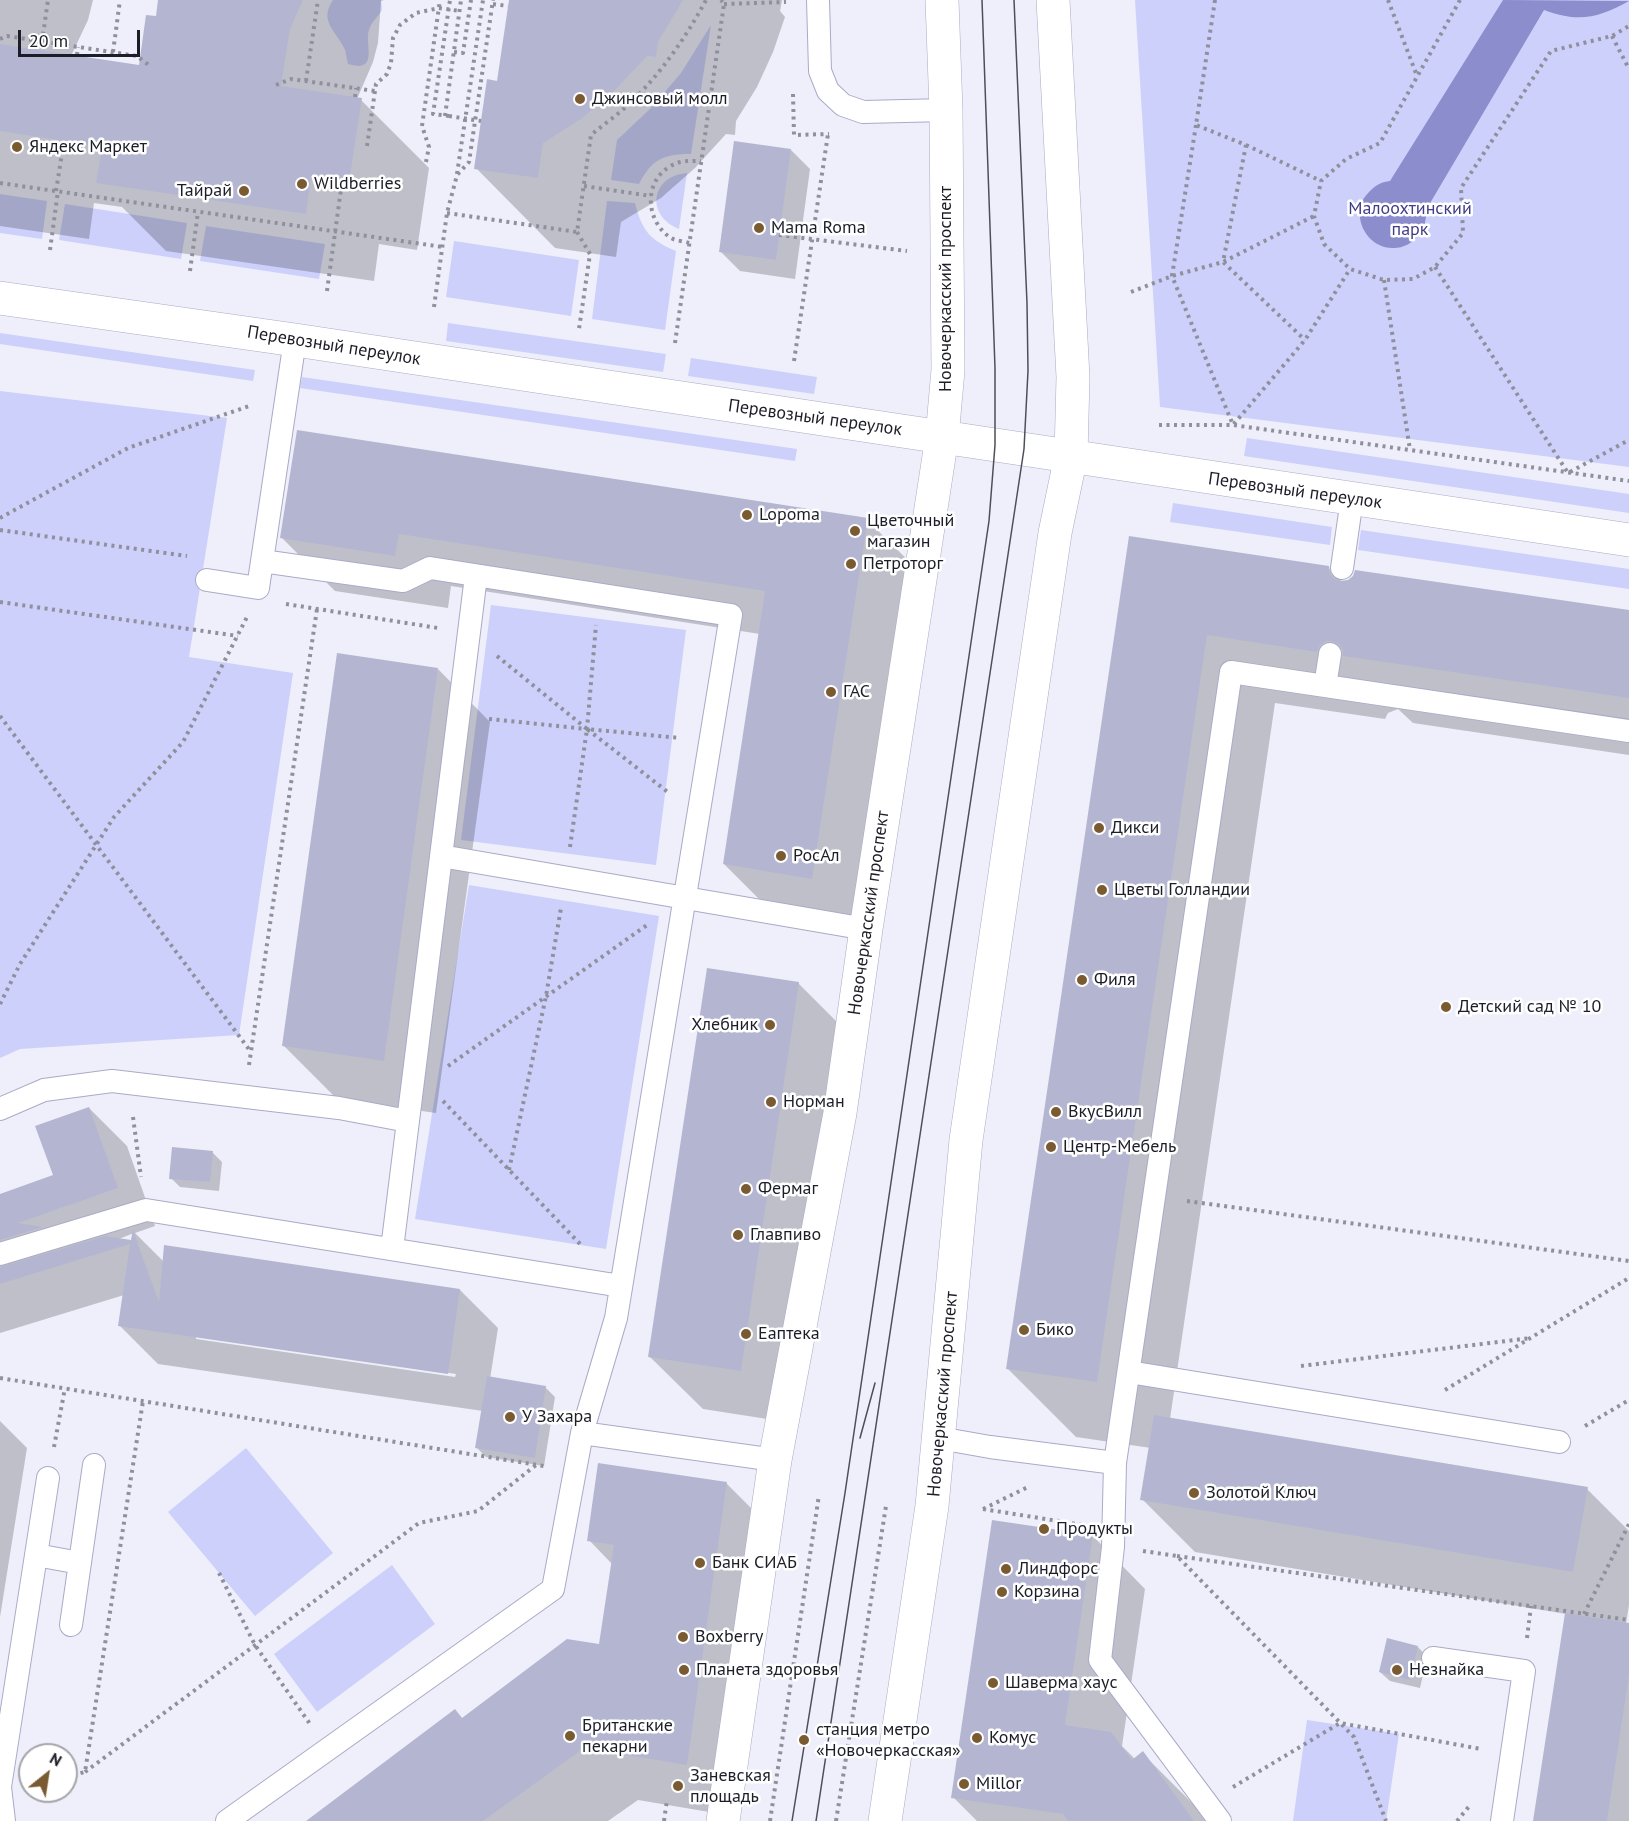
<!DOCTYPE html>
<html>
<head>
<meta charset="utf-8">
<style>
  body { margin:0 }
  #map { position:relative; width:1629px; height:1821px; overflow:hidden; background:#eeeffa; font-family:"PT Sans",sans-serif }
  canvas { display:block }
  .north { position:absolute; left:18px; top:1743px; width:60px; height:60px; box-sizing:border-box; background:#fff; border:2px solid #a4a5a9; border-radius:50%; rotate:30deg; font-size:16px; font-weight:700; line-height:24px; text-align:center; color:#1c1d27 }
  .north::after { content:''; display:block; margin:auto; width:21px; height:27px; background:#7a5a30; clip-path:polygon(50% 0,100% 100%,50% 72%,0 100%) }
  .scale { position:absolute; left:18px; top:30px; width:122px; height:27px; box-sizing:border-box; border:3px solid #1c1d27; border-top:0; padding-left:8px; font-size:18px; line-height:21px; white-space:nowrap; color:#1c1d27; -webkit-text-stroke:4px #fff; paint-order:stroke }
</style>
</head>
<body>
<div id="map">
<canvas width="1629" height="1821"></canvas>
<div class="north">N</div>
<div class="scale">20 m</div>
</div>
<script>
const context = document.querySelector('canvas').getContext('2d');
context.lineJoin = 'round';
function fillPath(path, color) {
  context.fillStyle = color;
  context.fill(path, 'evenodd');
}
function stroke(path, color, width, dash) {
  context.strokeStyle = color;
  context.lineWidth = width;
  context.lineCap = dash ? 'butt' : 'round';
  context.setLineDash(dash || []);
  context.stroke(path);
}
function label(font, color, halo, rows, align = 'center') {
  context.font = font + ' "PT Sans",sans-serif';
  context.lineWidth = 5;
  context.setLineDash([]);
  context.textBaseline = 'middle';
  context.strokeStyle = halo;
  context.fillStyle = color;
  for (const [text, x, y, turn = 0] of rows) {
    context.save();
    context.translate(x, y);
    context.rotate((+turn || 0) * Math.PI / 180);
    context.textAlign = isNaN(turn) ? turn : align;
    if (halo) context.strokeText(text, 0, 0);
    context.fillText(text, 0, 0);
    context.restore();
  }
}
const green = new Path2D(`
  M333 0H381L382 10C378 17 371 22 369 30 364 43 380 74 348 64 347 60 346 54 345 50 337 31 318 22 333 0Z
  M1135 0H1629V467L1160 407Z
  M711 25 691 154C663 154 652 159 639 184L611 180 617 140 651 108 681 73Z
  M687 173 679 229C645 215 651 176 687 173Z
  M0 194 47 201 42 239 0 233Z
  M607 201 635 203C642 231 650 240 676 251L665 330 592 319Z
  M65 204 187 223 181 259 59 240Z
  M206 226 325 244 319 279 200 261Z
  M454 241 579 260 571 316 446 297Z
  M448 323 666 354 663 372 446 341Z
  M0 333 255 370 253 381 0 344Z
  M691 358 817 377 814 394 688 376Z
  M302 377 797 449 795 461 300 388Z
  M0 391 227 418 189 657 293 673 239 1035 20 1049 0 1058Z
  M1247 438 1629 494V513L1244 456Z
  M1173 503 1332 527 1330 545 1170 522Z
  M1361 530 1629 569V589L1358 550Z
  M491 605 686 630 656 865 461 840Z
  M469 885 659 916 606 1249 415 1219Z
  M246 1448 333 1553 255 1616 168 1512Z
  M392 1565 435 1624 317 1712 274 1654Z
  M1307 1720 1399 1734 1386 1821H1293Z`);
const water = new Path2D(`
  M1503 0 1629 1C1598 18 1579 23 1544 10L1426 210C1428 229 1413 248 1394 248 1374 249 1358 230 1360 211 1361 206 1361 203 1364 198 1371 189 1378 182 1390 181Z`);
const shadow = new Path2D(`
  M0 0H93L88 20 71 56 141 66 157 18 160 0H384L381 1 378 43 373 62 357 99 361 100 429 168 417 250 379 244 374 281 166 251 122 207 94 203 89 239 0 226Z
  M511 0H782L780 11 785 17 773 52 757 87 736 121 735 135 726 134 695 168 661 198 621 222 616 257 555 248 476 168 498 83Z
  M791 150 810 169 795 279 740 271 720 251Z
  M298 431 867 520 920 572 865 931 777 917 724 864 760 634 451 586 448 608 335 591 282 538Z
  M1130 538 1328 568 1343 582 1629 612V755L1413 723 1398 709 1388 713 1385 719 1275 703 1170 1419 1587 1489 1629 1531V1605L1626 1624H1629V1821H1535L1566 1614 1195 1552 1142 1499 1151 1448 1076 1437 1008 1369Z
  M438 669 490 722 436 1113 337 1099 284 1046Z
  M798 983 851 1036 793 1423 703 1409 650 1357Z
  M89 1108 127 1146 155 1226 135 1233 164 1262 460 1290 498 1328 490 1379 545 1387 555 1397 544 1466 486 1457 477 1448 483 1411 158 1364 120 1326 124 1295 0 1333V1195L55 1176ZM134 1233 132 1242 116 1240ZM196 1336 456 1374 455 1377 196 1339Z
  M212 1152 222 1162 219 1191 180 1187 171 1178Z
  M0 1421 27 1448 0 1617Z
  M726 1483 779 1536 739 1817 638 1800 608 1821H327L455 1711 463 1719 600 1645 612 1564 589 1540Z
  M1093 1536 1145 1589 1122 1746 1135 1759 1142 1753 1195 1806 1206 1821H977L953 1797Z
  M1418 1647 1427 1657 1420 1688 1390 1681 1380 1672Z`);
const building = new Path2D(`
  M158 0H303L290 29 281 86 362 98 349 183 311 177 306 214 96 183 102 147 0 131V44L139 65 146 15 156 16Z
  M509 0H683L658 42 656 57 647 56 616 89 581 119 543 143 538 178 474 169 487 79 497 81Z
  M734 141 791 149 776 260 719 252Z
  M297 430 868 518 812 879 723 864 765 591 399 534 395 556 280 538Z
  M1129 536 1329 566 1330 574 1334 579 1340 581 1348 580 1353 576 1355 570 1629 610V698L1343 656V650L1339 644 1331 641H1326L1320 645 1317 652 1207 635 1097 1382 1006 1369Z
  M337 653 438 668 384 1061 282 1046Z
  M707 968 799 982 741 1371 648 1357Z
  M89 1107 118 1188 18 1223 43 1227 0 1240V1194L53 1175 35 1126Z
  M172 1147 213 1151 210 1182 169 1179Z
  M133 1229 137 1241 140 1242H137L159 1302 164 1245 460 1289 448 1374 118 1326 130 1244 0 1284V1267L105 1236 131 1240Z
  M487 1376 546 1386 535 1458 475 1448Z
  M1154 1415 1588 1487 1573 1572 1140 1500Z
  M598 1463 727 1482 687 1765 584 1748 483 1821H306L455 1709 462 1718 567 1639 599 1644 614 1545 587 1541Z
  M992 1520 1093 1535 1065 1725 1111 1732 1132 1760 1143 1751 1194 1821H1068L1063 1814 951 1798Z
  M1565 1613 1629 1623V1675L1607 1821H1533Z
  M1387 1638 1418 1646 1410 1680 1379 1672Z`);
const path = new Path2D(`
  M1215 0 1196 125 1246 145 1223 262 1305 340
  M1388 0 1417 76
  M1460 0 1380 143 1346 159 1321 181 1314 216 1324 244 1350 269 1384 280 1413 279 1435 267 1463 233 1461 188 1551 51 1612 36 1629 26
  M493 4 508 6
  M724 4 786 2
  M1612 36 1629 69
  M0 39 7 36 137 56 150 66
  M42 42 48 0
  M113 52 120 0
  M454 52 463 53 471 0
  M77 55 78 47
  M306 81 318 0
  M276 85 291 79 375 91
  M793 94 794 135 829 134
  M355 97 356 88
  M445 116 461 0
  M449 116 433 114 450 0
  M1196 125 1172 276 1233 425 1305 340 1350 269
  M1246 145 1321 181
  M367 146 376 84 387 74 391 63 393 38 400 25 416 13 439 8 460 11
  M426 162 429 147 422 126 440 0
  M457 174 483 0
  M0 183 443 247
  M584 186 651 196
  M56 191 64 141
  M447 213 577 232 591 135C603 125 616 116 628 105 660 75 685 39 706 0
  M577 232 590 254 579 329
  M779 235 907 251
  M689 243C684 241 676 241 671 238 646 222 643 183 669 167 679 160 690 161 701 161
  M50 250 58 191
  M1435 267 1568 473 1629 440
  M190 271 198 212
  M1384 280 1410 450
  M327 291 342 182
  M1131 292 1172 276 1223 262 1314 216
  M434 307 447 213 457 175 469 162 493 0
  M675 343 724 4 721 0
  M794 361 828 134
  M1159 425H1233L1629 481
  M0 518 128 448 252 405
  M0 530 187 556
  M0 602 238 636
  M286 604 438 628
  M497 656 587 729 680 738
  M0 716 251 1052
  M489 719 587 729 596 625
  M570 847 587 729 669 793
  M0 1004 20 964 114 817 183 742 247 617
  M249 1065 317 609
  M448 1066 647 925
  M443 1101 583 1247
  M133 1117 141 1177
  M509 1170 546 996 561 908
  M1187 1201 1629 1261
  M1301 1366 1531 1338
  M0 1378 544 1466
  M1445 1390 1629 1278
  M1585 1426 1629 1400
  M54 1447 65 1388
  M983 1509 1083 1525
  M983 1509 1030 1486
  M1143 1551 1177 1556 1354 1737 1386 1821
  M1177 1556 1629 1620
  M219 1573 255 1645 310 1724
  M1584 1614 1629 1524
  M1527 1638 1531 1606
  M85 1772 419 1523 478 1511 536 1465
  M66 1777 85 1772 143 1401
  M1233 1787 1340 1723 1481 1749
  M664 1821 667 1800
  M770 1821 819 1495
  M836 1821 886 1506
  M1457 1821 1471 1804`);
const lane = new Path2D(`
  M818 0 820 71 828 91 843 105 863 112 946 110
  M1342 568 1352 499
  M207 580 258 588 295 340
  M1325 686 1330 654
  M441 856 866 929
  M0 1109 44 1090 112 1081 339 1108 408 1121 476 576
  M392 1249 408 1121
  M0 1254 146 1210 621 1286
  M1129 1372 1559 1442
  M582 1433 775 1460
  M939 1438 990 1447 1115 1463
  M36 1555 80 1563
  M71 1625 94 1465
  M1433 1658 1524 1671 1502 1821
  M4 1821 0 1787 48 1478
  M227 1821 553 1589 582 1433 616 1318 731 615 430 568 403 581 262 561
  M1220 1821 1100 1660 1113 1547 1115 1463 1231 672 1629 731`);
const street = new Path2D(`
  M0 298 295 340 1629 540`);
const secondary = new Path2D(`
  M723 1821 775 1460 840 1113 866 929 942 437 948 370 946 110 942 0
  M885 1821 932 1506 966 1140 1055 533 1071 456 1073 377 1053 0`);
const tram = new Path2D(`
  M860 1438 875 1383
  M792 1821 845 1493 989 521 995 445V368L982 0
  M816 1821 1024 449 1028 371 1027 303 1014 0`);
const pathBridge = new Path2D(`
  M449 116 481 121`);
const markers = [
  [580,99,6,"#7a5a30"],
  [17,147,6,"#7a5a30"],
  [302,184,6,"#7a5a30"],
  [244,191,6,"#7a5a30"],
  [759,228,6,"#7a5a30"],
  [747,515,6,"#7a5a30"],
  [855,531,6,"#7a5a30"],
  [851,564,6,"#7a5a30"],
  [831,692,6,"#7a5a30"],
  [1099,828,6,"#7a5a30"],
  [781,856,6,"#7a5a30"],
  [1102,890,6,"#7a5a30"],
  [1082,980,6,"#7a5a30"],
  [1446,1007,6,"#7a5a30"],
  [770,1025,6,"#7a5a30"],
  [771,1102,6,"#7a5a30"],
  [1056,1112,6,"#7a5a30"],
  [1051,1147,6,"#7a5a30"],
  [746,1189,6,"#7a5a30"],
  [738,1235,6,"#7a5a30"],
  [1024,1330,6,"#7a5a30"],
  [746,1334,6,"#7a5a30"],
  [510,1417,6,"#7a5a30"],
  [1194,1493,6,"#7a5a30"],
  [1044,1529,6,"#7a5a30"],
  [700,1563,6,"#7a5a30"],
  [1006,1569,6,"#7a5a30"],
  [1002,1592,6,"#7a5a30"],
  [683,1637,6,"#7a5a30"],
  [684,1670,6,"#7a5a30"],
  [1397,1670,6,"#7a5a30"],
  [993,1683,6,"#7a5a30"],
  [570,1736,6,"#7a5a30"],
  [977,1738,6,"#7a5a30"],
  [804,1740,6,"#7a5a30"],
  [964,1784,6,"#7a5a30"],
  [678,1786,6,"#7a5a30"]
];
const poiNames = [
  ["Джинсовый молл",592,99],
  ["Яндекс Маркет",29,147],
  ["Wildberries",314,184],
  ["Тайрай",232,191,"right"],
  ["Mama Roma",771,228],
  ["Lopoma",759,515],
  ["Цветочный",867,521],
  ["магазин",867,542],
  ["Петроторг",863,564],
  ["ГАС",843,692],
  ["Дикси",1111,828],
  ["РосАл",793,856],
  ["Цветы Голландии",1114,890],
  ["Филя",1094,980],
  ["Детский сад № 10",1458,1007],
  ["Хлебник",758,1025,"right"],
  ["Норман",783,1102],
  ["ВкусВилл",1068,1112],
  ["Центр-Мебель",1063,1147],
  ["Фермаг",758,1189],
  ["Главпиво",750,1235],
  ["Бико",1036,1330],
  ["Еаптека",758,1334],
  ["У Захара",522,1417],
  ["Золотой Ключ",1206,1493],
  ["Продукты",1056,1529],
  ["Банк СИАБ",712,1563],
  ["Линдфорс",1018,1569],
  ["Корзина",1014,1592],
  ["Boxberry",695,1637],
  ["Планета здоровья",696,1670],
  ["Незнайка",1409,1670],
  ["Шаверма хаус",1005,1683],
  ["Британские",582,1726],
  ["пекарни",582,1747],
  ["станция метро",816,1730],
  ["«Новочеркасская»",816,1751],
  ["Комус",989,1738],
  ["Заневская",690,1776],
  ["площадь",690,1797],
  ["Millor",976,1784]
];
const parkNames = [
  ["Малоохтинский",1410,209],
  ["парк",1410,230]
];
const streetNames = [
  ["Новочеркасский проспект",946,289,-90],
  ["Перевозный переулок",334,346,9],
  ["Перевозный переулок",815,418,8],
  ["Перевозный переулок",1295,491,8],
  ["Новочеркасский проспект",869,913,-82],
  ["Новочеркасский проспект",943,1394,-85]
];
fillPath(green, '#cdd0fb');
fillPath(water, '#8b8dcc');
fillPath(shadow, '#0003');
fillPath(building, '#b4b6d1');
stroke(lane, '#a9abc6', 24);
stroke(street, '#a9abc6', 34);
stroke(secondary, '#a9abc6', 34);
stroke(path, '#8f909b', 4, [3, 4.5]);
stroke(lane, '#fff', 22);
stroke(street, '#fff', 33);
stroke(secondary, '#fff', 33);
stroke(tram, '#4d4e59', 1.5);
stroke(pathBridge, '#8f909b', 4, [3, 4.5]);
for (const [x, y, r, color] of markers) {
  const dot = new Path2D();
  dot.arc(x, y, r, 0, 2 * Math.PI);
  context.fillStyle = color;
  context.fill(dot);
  stroke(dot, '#fff', 2);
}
label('18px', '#1c1d27', '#fff', poiNames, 'left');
label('18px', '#413d89', '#fff', parkNames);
label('18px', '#1c1d27', '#fff', streetNames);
</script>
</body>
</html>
